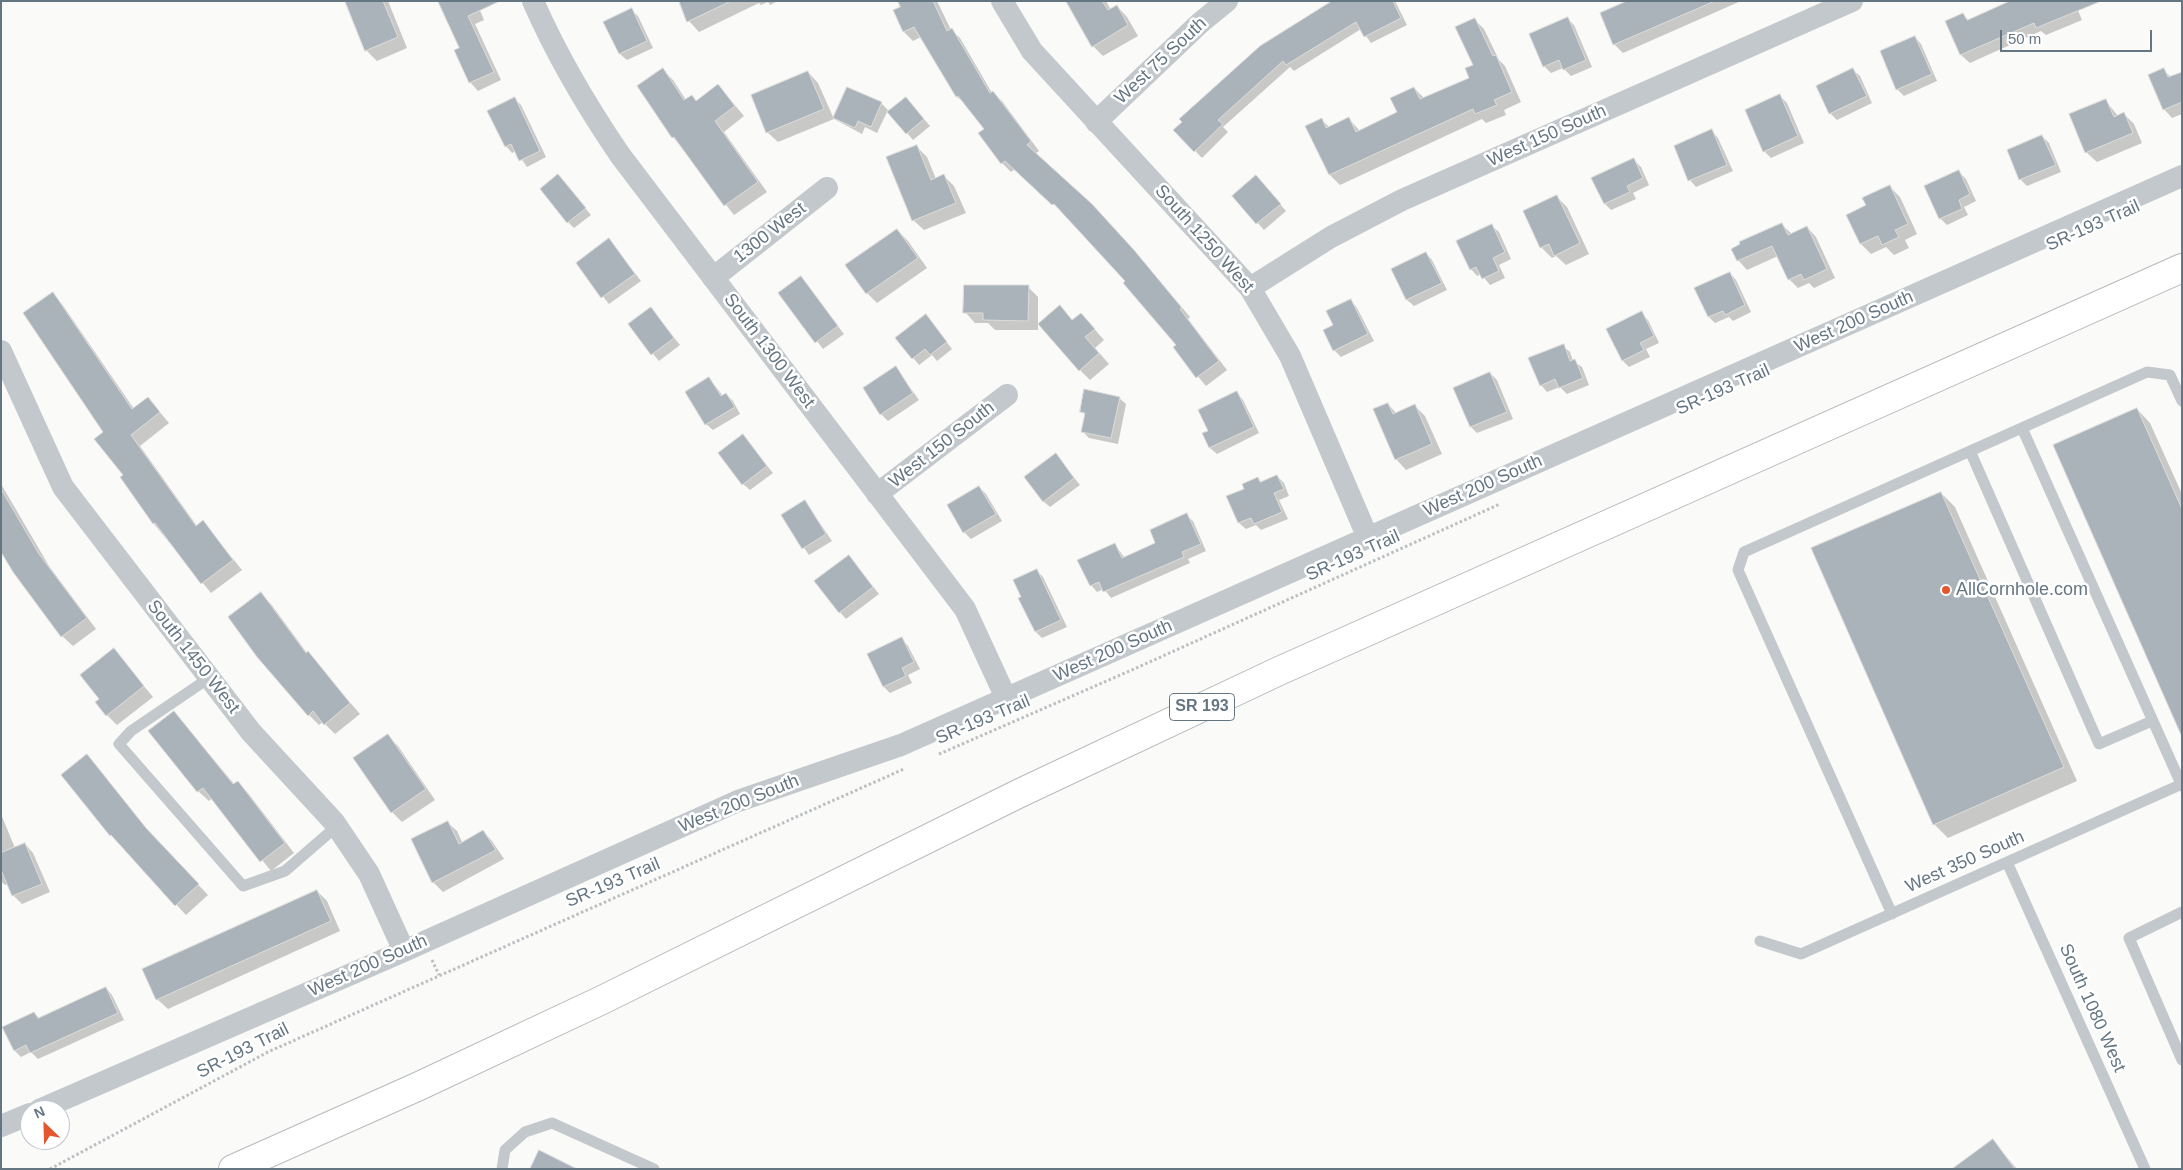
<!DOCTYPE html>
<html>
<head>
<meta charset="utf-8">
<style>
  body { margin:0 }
  #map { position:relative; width:2183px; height:1170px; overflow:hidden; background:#fafaf8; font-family:Arial,sans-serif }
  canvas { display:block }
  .frame { position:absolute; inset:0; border:2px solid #657683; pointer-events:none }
  .north { position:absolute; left:20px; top:1100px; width:50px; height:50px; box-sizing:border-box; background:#fff; border:1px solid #c1c8cd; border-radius:50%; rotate:336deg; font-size:14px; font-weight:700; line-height:20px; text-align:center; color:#657683 }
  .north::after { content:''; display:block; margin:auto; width:18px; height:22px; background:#e4572e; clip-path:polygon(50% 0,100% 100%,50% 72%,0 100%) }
  .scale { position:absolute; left:2000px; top:30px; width:152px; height:22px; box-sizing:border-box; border:2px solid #657683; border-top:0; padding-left:6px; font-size:15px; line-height:18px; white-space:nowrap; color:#657683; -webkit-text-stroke:4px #fff; paint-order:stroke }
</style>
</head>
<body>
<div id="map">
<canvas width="2183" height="1170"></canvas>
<div class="frame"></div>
<div class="north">N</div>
<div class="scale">50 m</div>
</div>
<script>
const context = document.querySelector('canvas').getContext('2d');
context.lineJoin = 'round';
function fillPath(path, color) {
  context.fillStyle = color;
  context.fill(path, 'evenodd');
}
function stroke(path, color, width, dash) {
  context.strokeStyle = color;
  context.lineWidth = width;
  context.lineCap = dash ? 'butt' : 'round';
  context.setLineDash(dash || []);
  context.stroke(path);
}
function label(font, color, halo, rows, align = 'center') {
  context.font = font + ' Arial,sans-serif';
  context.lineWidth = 5;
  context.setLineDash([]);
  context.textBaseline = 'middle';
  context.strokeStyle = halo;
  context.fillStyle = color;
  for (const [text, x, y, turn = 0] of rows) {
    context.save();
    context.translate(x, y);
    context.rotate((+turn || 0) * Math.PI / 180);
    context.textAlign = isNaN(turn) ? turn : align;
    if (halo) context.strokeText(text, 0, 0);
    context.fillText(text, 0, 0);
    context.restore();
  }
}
const shadow = new Path2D(`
  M346 1H388L407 48 377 61 366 50Z
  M440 1H476L484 20 475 24 501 80 478 91 470 82 460 48Z
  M680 1H778L770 5 768 2 761 5 759 3 699 32 689 21Z
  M900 1H937L951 30 960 38 992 93 1002 101 1039 151 1035 154 1142 260 1190 317 1188 319 1227 370 1206 386 1174 348 1178 345 1126 282 1063 212 1015 169 1011 172 1002 163 980 133 986 129 967 105 957 97 921 37 913 41 904 32 894 11 902 7Z
  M1067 1H1106L1111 10 1117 6 1127 17 1138 36 1103 56 1093 46Z
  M1375 1H1395L1407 25 1371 43 1361 29 1294 71 1290 67 1223 127 1228 132 1202 158 1175 130Z
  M1653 1H1741L1623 53 1614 44 1601 14Z
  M2074 1 2082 20 2046 35 2041 31 1970 63 1961 55 1946 21 1963 14 1969 21Z
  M631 10 638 16 653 48 627 60 620 54Z
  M1474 19 1484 29 1499 60 1505 66 1521 102 1504 110 1506 115 1486 123 1482 119 1340 185 1330 175 1322 120 1330 128 1348 118 1360 131 1399 113 1414 88 1424 98 1470 78 1474 65Z
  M1568 19 1574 25 1592 67 1571 76 1563 68 1551 73 1544 66Z
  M1915 37 1921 44 1937 81 1904 96 1897 89Z
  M663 70 673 80 686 100 692 97 697 101 718 85 744 116 724 132 767 192 734 215 673 137Z
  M1853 70 1860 76 1872 103 1837 120 1830 113Z
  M2163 70 2171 77 2182 73V114L2172 118 2164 109Z
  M808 72 818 83 834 119 778 142 767 132Z
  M847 88 881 103 888 110 877 133 865 127 862 134 834 119Z
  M1780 96 1787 103 1804 143 1771 158 1764 151Z
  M515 99 521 105 546 157 527 167 516 151 512 153 506 146Z
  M2105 100 2118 116 2124 114 2134 124 2142 143 2097 162 2086 152Z
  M912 105 930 126 913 140 907 133Z
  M1712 131 1718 138 1733 171 1696 187 1690 180Z
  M2042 136 2049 143 2061 172 2027 186 2021 180 2008 151Z
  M916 146 927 157 936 179 944 176 954 186 966 213 924 230 913 220Z
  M1634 160 1641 167 1649 185 1633 193 1636 199 1611 210 1605 204Z
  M1959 172 1966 179 1976 201 1964 207 1968 215 1947 225 1940 218 1926 187Z
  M558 175 591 215 574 228 568 222Z
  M1262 183 1286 211 1264 230 1234 196Z
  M1890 187 1900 197 1917 234 1905 240 1909 248 1894 255 1886 247 1871 254 1861 244 1867 206Z
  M1557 197 1567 207 1589 254 1566 265 1556 256 1552 258 1542 248 1525 212Z
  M1782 225 1792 234 1807 227 1816 237 1835 278 1814 288 1809 283 1798 288 1789 279 1778 256 1747 270 1738 260Z
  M1492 226 1499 232 1511 259 1499 265 1505 278 1490 285 1481 274 1477 276 1471 269Z
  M897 230 908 241 927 268 877 303 867 293Z
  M609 240 641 281 609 304 577 264Z
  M1426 253 1432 260 1447 290 1414 306 1407 300 1393 270Z
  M1730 273 1736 280 1751 312 1733 321 1729 317 1715 323 1709 317Z
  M801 278 844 334 823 349 780 293Z
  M1028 287 1038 297V330H995L988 323H975L965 312Z
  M52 294 62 304 134 409 148 398 169 423 140 446 197 526 203 522 242 570 211 593 154 524 121 477 125 475 105 432Z
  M1351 301 1357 308 1374 341 1341 357 1334 350V325Z
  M1059 307 1073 321 1091 325 1104 340 1095 348 1109 364 1090 380 1080 370Z
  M650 308 680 345 659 361 629 325Z
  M1641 313 1648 320 1659 343 1646 349 1650 357 1629 367 1623 361 1607 329Z
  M932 323 952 349 937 361 932 355 919 365 897 338Z
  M1563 346 1570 352 1573 361 1582 367 1589 385 1567 394 1560 387 1547 392 1541 385Z
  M896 368 919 400 888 421 881 414Z
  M1490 373 1497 380 1513 419 1477 433 1471 427Z
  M709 378 723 396 726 394 733 401 740 414 713 430 706 424Z
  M1237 393 1243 400 1259 433 1217 454 1210 448 1203 434 1210 431Z
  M1119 398 1126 404 1118 444 1089 438 1082 431 1086 416 1081 411Z
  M1388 404 1397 414 1415 406 1425 416 1442 454 1406 470 1396 459Z
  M2137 409 2150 423 2182 494V726Z
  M743 436 773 473 750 490 743 484Z
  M1056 455 1080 485 1050 507 1043 501Z
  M1277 476 1284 483 1289 496 1279 500 1288 519 1261 530 1256 525 1246 529 1239 523 1228 497 1246 489 1258 478 1262 483Z
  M1 484 49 566 96 629 73 646 62 636 14 571 1 549Z
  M979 487 986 494 1002 521 971 539 964 532Z
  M1941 493 1955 507 2077 781 1948 838 1934 824Z
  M805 501 832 541 809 555 782 516Z
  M1186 515 1193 521 1206 551 1188 559 1190 563 1111 598 1104 589 1097 592 1091 585 1114 544 1125 558 1157 544Z
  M849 556 879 594 846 619 840 612Z
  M1036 570 1043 577 1067 627 1042 638 1036 632 1020 598Z
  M261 594 271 604 307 653 360 714 335 734 323 722 319 725 309 715Z
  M902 639 908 646 920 669 908 675 912 683 890 693 884 687 868 655Z
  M114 650 153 697 117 725 107 715 101 699Z
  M174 712 235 785 238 782 248 793 294 853 271 871 212 798 209 801 198 791Z
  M388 736 398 746 435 800 402 822 392 812Z
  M87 756 156 840 208 895 186 915 111 835 63 775Z
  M1 814 15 848 25 844 33 853 50 892 22 904 13 895 8 884 5 885 1 881Z
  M447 822 457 831 463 844 483 831 492 841 504 859 443 892 433 882 412 839Z
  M317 891 327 901 340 931 168 1009 157 999Z
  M106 988 112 995 124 1020 38 1059 31 1052 21 1057 15 1051 34 1013 39 1018Z
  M1993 1141 2017 1169H1954Z`);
const building = new Path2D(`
  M345 1H383L398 37 365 51Z
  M438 1H500L468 16 494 72 469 83 454 50 459 48Z
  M679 1H731L687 22Z
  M898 1H933L947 31 952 28 990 93 993 91 1031 141 1027 145 1092 204 1134 250 1182 308 1180 309 1219 361 1196 378 1173 347 1176 345 1123 283 1125 281 1054 204 1052 205 1005 161 1001 164 978 133 984 129 958 96 956 97 914 27 903 32 893 10 900 7Z
  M1066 1H1102L1108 10 1117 5 1128 25 1092 47Z
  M1332 1H1393L1401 18 1364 37 1356 22 1286 65 1283 61 1218 120 1223 124 1194 152 1173 130 1182 122 1179 119 1260 46Z
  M1627 1H1715L1613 45 1600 13Z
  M2010 1H2099V2L2036 28 2034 23 1960 55 1945 21 1963 13 1967 20Z
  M632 8 647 41 619 54 603 22Z
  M1568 17 1586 60 1563 70 1559 60 1543 67 1529 34Z
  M1475 18 1493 56 1496 55 1512 92 1494 100 1497 105 1475 114 1473 109 1329 175 1305 126 1322 118 1326 128 1349 117 1356 132 1397 112 1390 98 1414 87 1420 99 1469 78 1465 68 1473 65 1455 27Z
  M1915 36 1932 74 1896 90 1880 51Z
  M663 68 684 100 692 95 696 101 718 84 735 106 715 121 758 182 724 206 674 137 672 138 637 86Z
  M1853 68 1867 96 1829 114 1816 86Z
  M2164 68 2168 77 2182 72V102L2163 110 2148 75Z
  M808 71 824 109 766 133 751 95Z
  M847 87 882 102 871 127 858 121 855 128 833 118Z
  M1780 94 1798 136 1763 152 1745 110Z
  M515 97 540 151 519 161 511 144 505 147 487 111Z
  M906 97 924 119 906 134 887 112Z
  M2106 99 2114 117 2124 112 2133 133 2085 153 2069 114Z
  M1712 129 1727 165 1688 181 1674 146Z
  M2042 135 2056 165 2019 180 2007 150Z
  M917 145 931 180 944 174 956 203 912 221 886 157Z
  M1634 158 1643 178 1627 186 1630 192 1604 204 1591 178Z
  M1959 170 1970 194 1959 200 1962 209 1939 219 1924 186Z
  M558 174 586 208 567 223 540 189Z
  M1256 175 1281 204 1256 224 1232 196Z
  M1890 185 1908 224 1895 230 1899 237 1882 245 1878 236 1860 244 1846 215 1866 205 1862 198Z
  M1557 195 1580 243 1554 256 1549 244 1540 248 1523 211Z
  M1782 223 1788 235 1807 226 1827 269 1804 280 1801 274 1788 280 1772 246 1737 261 1731 249 1740 244 1739 242Z
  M1492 224 1505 252 1493 258 1499 271 1482 279 1476 267 1470 270 1456 241Z
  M897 229 918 258 866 294 845 265Z
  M609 238 635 274 601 298 576 263Z
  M1426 252 1442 283 1406 300 1391 269Z
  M1730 272 1745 305 1725 315 1723 311 1708 317 1694 288Z
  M801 276 838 326 815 343 778 293Z
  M964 285H1029L1028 321 983 320V313H963Z
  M53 292 132 409 148 397 160 412 131 435 196 526 203 520 233 560 201 584 155 523 153 524 120 477 123 475 94 439 103 432 23 313Z
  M1351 299 1368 334 1333 351 1323 330 1333 325 1326 311Z
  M1060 305 1072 320 1081 313 1095 329 1085 337 1099 353 1079 371 1038 324Z
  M651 307 674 338 651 355 628 324Z
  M1642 311 1654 336 1640 343 1644 350 1622 361 1606 329Z
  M926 314 947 342 930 355 925 349 912 359 895 338Z
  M1564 344 1570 361 1575 359 1583 378 1559 388 1555 379 1540 386 1528 358Z
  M896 366 913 393 880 415 863 388Z
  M1490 372 1507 412 1470 427 1453 388Z
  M709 377 721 396 726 393 735 407 705 425 685 392Z
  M1084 389 1120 397 1111 438 1081 432 1085 413 1080 412Z
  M1237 391 1254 427 1209 448 1202 433 1208 431 1198 410Z
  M1388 403 1393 414 1415 404 1432 444 1395 460 1373 409Z
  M2137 408 2182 509V737L2053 445Z
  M743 434 767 466 742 485 718 453Z
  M1056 453 1074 478 1043 502 1024 477Z
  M1277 475 1284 489 1274 493 1282 512 1254 524 1251 518 1238 523 1226 496 1244 489 1242 484 1258 477 1260 482Z
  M979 486 996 514 963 533 947 505Z
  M1 489 39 554 87 618 61 637 13 572 1 552Z
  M1941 492 2064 767 1933 825 1811 548Z
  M805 500 826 534 802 549 781 515Z
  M1187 513 1201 544 1182 552 1184 557 1103 592 1099 582 1090 586 1077 560 1115 543 1122 558 1155 543 1150 530Z
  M849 555 873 587 839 613 814 581Z
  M1037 569 1061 620 1035 632 1018 598 1021 597 1013 580Z
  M261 592 306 653 308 651 350 703 324 725 313 711 308 716 257 657 228 617Z
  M902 637 914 662 902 668 906 676 883 687 867 654Z
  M114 648 144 686 106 716 95 702 99 699 80 675Z
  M174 711 233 784 238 781 285 843 260 862 203 788 197 792 148 731Z
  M388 734 426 789 391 813 353 758Z
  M87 754 146 828 199 884 175 906 111 835 110 836 61 775Z
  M448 821 459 844 483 830 496 850 432 883 411 839Z
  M25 843 42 884 12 896 1 870V853Z
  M317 890 331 921 156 1000 142 969Z
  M106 987 118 1013 30 1053 26 1045 14 1051 2 1027 34 1012 38 1018Z
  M1993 1139 2015 1169H1952Z
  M539 1150 577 1169H530Z`);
const path = new Path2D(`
  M939 754 1134 669 1500 504
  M432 960 439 975
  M50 1169 268 1052 904 769`);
const service = new Path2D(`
  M2022 428 2182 786
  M1970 451 2099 744 2152 721
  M209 678 131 731 119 744 243 886 285 871 337 826
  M2007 862 2145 1169
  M2182 912 2129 938 2182 1060
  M1892 914 1738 570 1744 552 2147 372 2170 375 2182 401
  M1760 941 1801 954 2182 784
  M502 1169 505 1150 525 1132 552 1123 654 1169`);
const minor = new Path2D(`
  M533 1C557 56 586 105 620 155L965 609 1006 698
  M1002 1 1032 51 1250 288 1290 356 1368 538
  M1096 122 1200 23 1227 1
  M713 278 827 188
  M1250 288 1331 237 1402 200 1852 1
  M1 351 63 487 251 732 334 822 369 874 404 951
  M877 494 1007 395
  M39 1110 404 951 738 801 901 745 2182 176
  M1 1126 30 1114`);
const primary = new Path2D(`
  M233 1169 417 1087 602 1000 1020 793 1279 671 2182 268`);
const markers = [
  [1946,590,5,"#e4572e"]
];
const shields = [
  [1202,707,65]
];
const shieldNames = [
  ["SR 193",1202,707]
];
const streetNames = [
  ["West 75 South",1161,61,-43],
  ["West 150 South",1547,136,-24],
  ["SR-193 Trail",2093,226,-24],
  ["1300 West",770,233,-38],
  ["South 1250 West",1204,239,48],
  ["West 200 South",1854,322,-24],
  ["South 1300 West",769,351,53],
  ["SR-193 Trail",1723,390,-24],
  ["West 150 South",942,445,-38],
  ["West 200 South",1483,486,-24],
  ["SR-193 Trail",1353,556,-24],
  ["West 200 South",1113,651,-24],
  ["South 1450 West",193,657,52],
  ["SR-193 Trail",983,720,-23],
  ["West 200 South",739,804,-22],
  ["West 350 South",1965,862,-24],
  ["SR-193 Trail",613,883,-23],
  ["West 200 South",368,966,-24],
  ["South 1080 West",2092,1008,66],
  ["SR-193 Trail",243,1051,-27]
];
const poiNames = [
  ["AllCornhole.com",1956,590]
];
fillPath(shadow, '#0003');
fillPath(building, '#aab3b9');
stroke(building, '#dcdcda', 1);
stroke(primary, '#b5babe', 30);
stroke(path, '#bbbfc2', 3, [2.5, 2.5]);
stroke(service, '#c3c8cc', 11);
stroke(minor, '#c3c8cc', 22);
stroke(primary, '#fff', 28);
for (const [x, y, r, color] of markers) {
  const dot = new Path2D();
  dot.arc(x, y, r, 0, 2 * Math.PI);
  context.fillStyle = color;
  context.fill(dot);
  stroke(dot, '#fff', 2);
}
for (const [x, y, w] of shields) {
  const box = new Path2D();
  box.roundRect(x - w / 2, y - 13.5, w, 27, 4);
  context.fillStyle = '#fff';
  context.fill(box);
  stroke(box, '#657683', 1);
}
label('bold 16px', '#657683', null, shieldNames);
label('18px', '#657683', '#fff', streetNames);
label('18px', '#657683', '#fff', poiNames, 'left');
</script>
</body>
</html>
